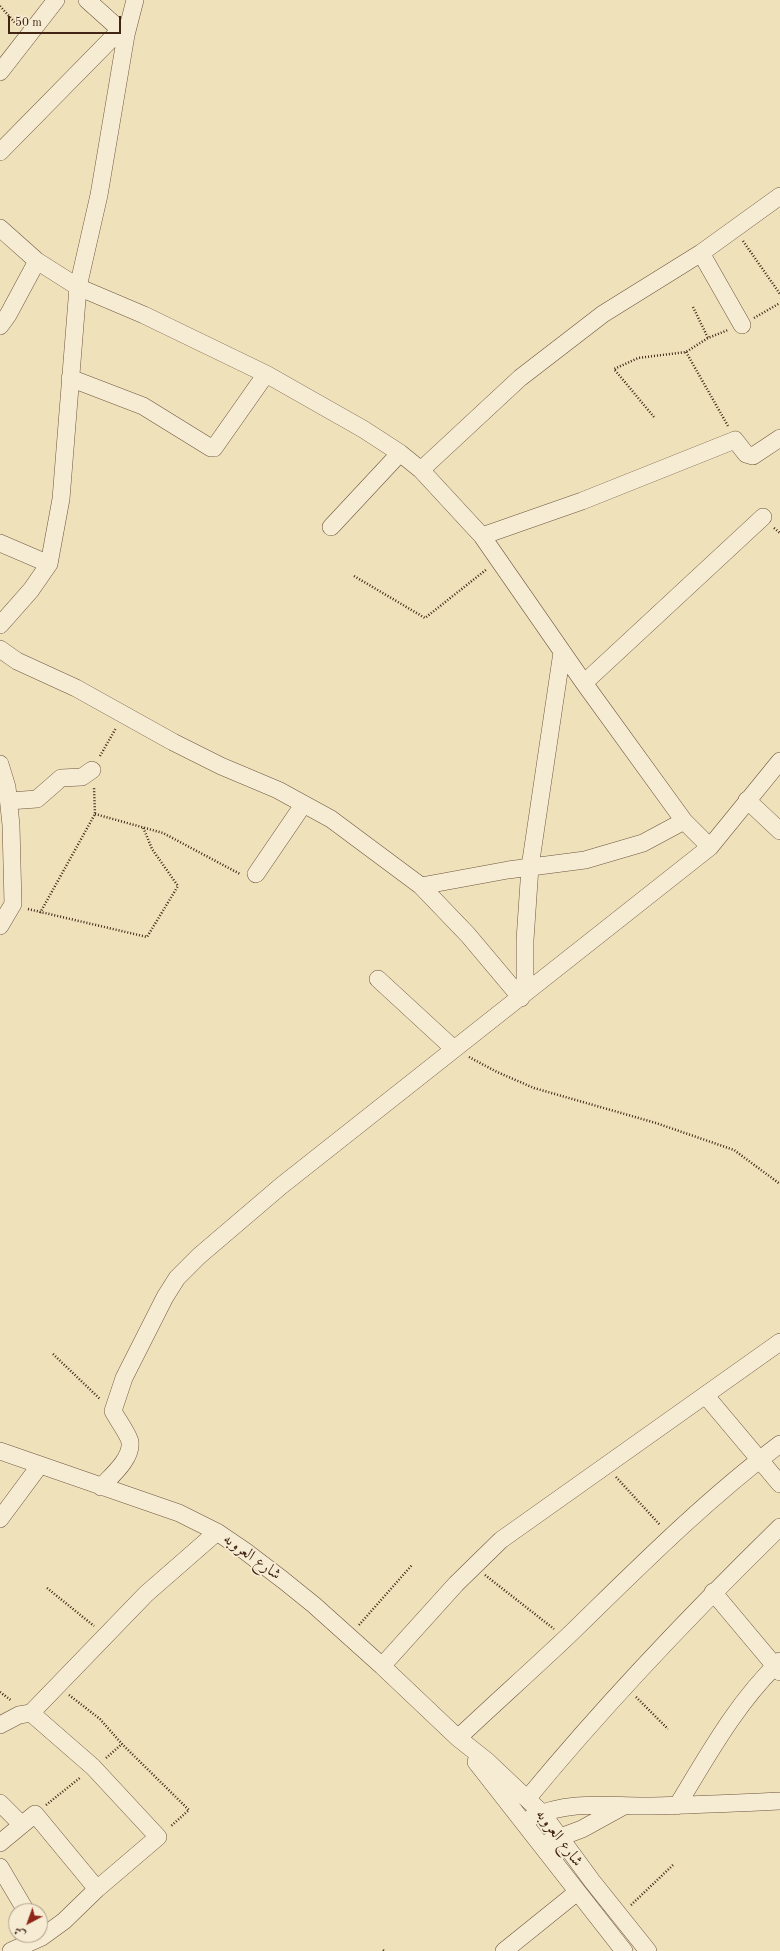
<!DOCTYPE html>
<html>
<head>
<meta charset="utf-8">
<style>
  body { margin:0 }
  #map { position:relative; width:780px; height:1951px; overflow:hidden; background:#efe2bb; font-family:"Old Standard TT",Amiri,serif }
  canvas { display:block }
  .north { position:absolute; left:8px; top:1903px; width:40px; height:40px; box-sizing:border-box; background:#f5ecd3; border:1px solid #ad9c87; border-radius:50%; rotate:221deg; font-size:11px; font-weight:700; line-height:16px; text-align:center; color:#422415 }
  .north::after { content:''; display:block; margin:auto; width:14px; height:18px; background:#8f2418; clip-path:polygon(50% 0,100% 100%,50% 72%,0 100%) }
  .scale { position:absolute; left:8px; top:16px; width:113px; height:18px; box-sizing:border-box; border:2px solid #422415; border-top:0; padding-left:5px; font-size:12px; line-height:14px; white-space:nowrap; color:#422415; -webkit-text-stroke:3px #f5ecd3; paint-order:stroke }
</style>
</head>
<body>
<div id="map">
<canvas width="780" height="1951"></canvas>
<div class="north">ش</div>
<div class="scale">50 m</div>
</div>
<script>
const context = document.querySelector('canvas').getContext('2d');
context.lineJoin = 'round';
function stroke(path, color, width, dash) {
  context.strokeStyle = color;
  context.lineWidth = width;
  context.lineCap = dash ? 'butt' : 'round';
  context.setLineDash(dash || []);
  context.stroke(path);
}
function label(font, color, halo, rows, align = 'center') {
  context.font = font + ' "Old Standard TT",Amiri,serif';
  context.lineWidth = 3.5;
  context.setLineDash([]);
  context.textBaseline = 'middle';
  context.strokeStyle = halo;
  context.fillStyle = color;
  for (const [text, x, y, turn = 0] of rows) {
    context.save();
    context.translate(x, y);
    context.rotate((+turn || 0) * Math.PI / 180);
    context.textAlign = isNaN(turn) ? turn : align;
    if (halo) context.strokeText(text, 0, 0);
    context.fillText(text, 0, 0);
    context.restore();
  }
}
const path = new Path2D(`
  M0 6 17 25
  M743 241 780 294
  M693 307 708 338
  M754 318 780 303
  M686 352 728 426
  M654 417 614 369 638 358 686 352 708 338 728 330
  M774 528 780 533
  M354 576 425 618 487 569
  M100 756 116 728
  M95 814 163 833 240 874
  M28 909 147 937 178 886 152 849 143 827
  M40 913 95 814 94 787
  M469 1057 497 1072 534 1088 656 1123 734 1150 780 1184
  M53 1354 100 1399
  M616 1477 660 1525
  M485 1575 554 1629
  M47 1588 94 1626
  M359 1625 412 1565
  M0 1692 12 1701
  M69 1695 100 1719 122 1744 189 1810 170 1827
  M636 1697 668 1729
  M106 1758 122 1744
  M46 1805 81 1777
  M631 1905 673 1865
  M383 1950 384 1951`);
const minor = new Path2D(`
  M87 0 126 35
  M0 72 56 0
  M0 152 120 30
  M0 228 37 261 78 287 144 315 266 374 363 429 400 453 421 470 482 536 584 683 684 821 710 847
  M701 253 742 325
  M0 326 8 315 37 261
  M70 378 143 406 211 448H214L266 374
  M421 470 520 378 603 314 701 253 780 196
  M331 527 400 453
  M482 536 582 501 735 440 746 454 753 456 780 438
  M0 543 49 564
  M0 625 31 590 49 564 61 499 78 287 99 195 126 35 135 0
  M0 649 17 661 76 688 173 742 221 766 278 790 331 819 421 886 468 935 521 998
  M584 683 763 517
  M0 764 7 787 11 825 13 904 0 926
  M747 800 780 831
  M9 801 37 799 61 778 82 777 92 770
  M256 874 303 805
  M421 886 508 870 585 860 643 843 684 821
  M378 979 454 1049
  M525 993V940L530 867 562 652
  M706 1396 780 1484
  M0 1451 179 1513 217 1532 245 1551 283 1580 314 1605 382 1666 458 1738 487 1761 542 1813 592 1881 648 1951
  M101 1487C111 1476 132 1459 130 1442 129 1435 117 1419 113 1411L124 1378 165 1297 177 1278 199 1256 281 1186 710 847 780 761
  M0 1519 40 1465
  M713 1592 780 1672
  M382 1666 456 1584 501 1540 780 1342
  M0 1725 19 1715 31 1713 146 1594 217 1532
  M458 1738C494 1704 531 1671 567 1637 636 1570 703 1502 780 1444
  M476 1762 624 1951
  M527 1799C606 1703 691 1614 780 1527
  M0 1803 22 1825
  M677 1806C708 1755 737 1702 780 1661
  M532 1817C573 1799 610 1807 652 1806 695 1805 737 1803 780 1801
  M550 1841 582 1829 622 1807
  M0 1843 35 1814 97 1889
  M0 1867 26 1911
  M11 1951 42 1937 64 1921 97 1889 158 1837 93 1767 31 1713
  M504 1951 576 1893`);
const streetNames = [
  ["شارع العروبه",252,1557,36],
  ["شارع العروبه",559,1838,53]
];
stroke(minor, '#6d543e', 18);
stroke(path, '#422415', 2.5, [1, 2]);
stroke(minor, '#f5ecd3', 17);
label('16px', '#422415', '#f5ecd3', streetNames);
</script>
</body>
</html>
